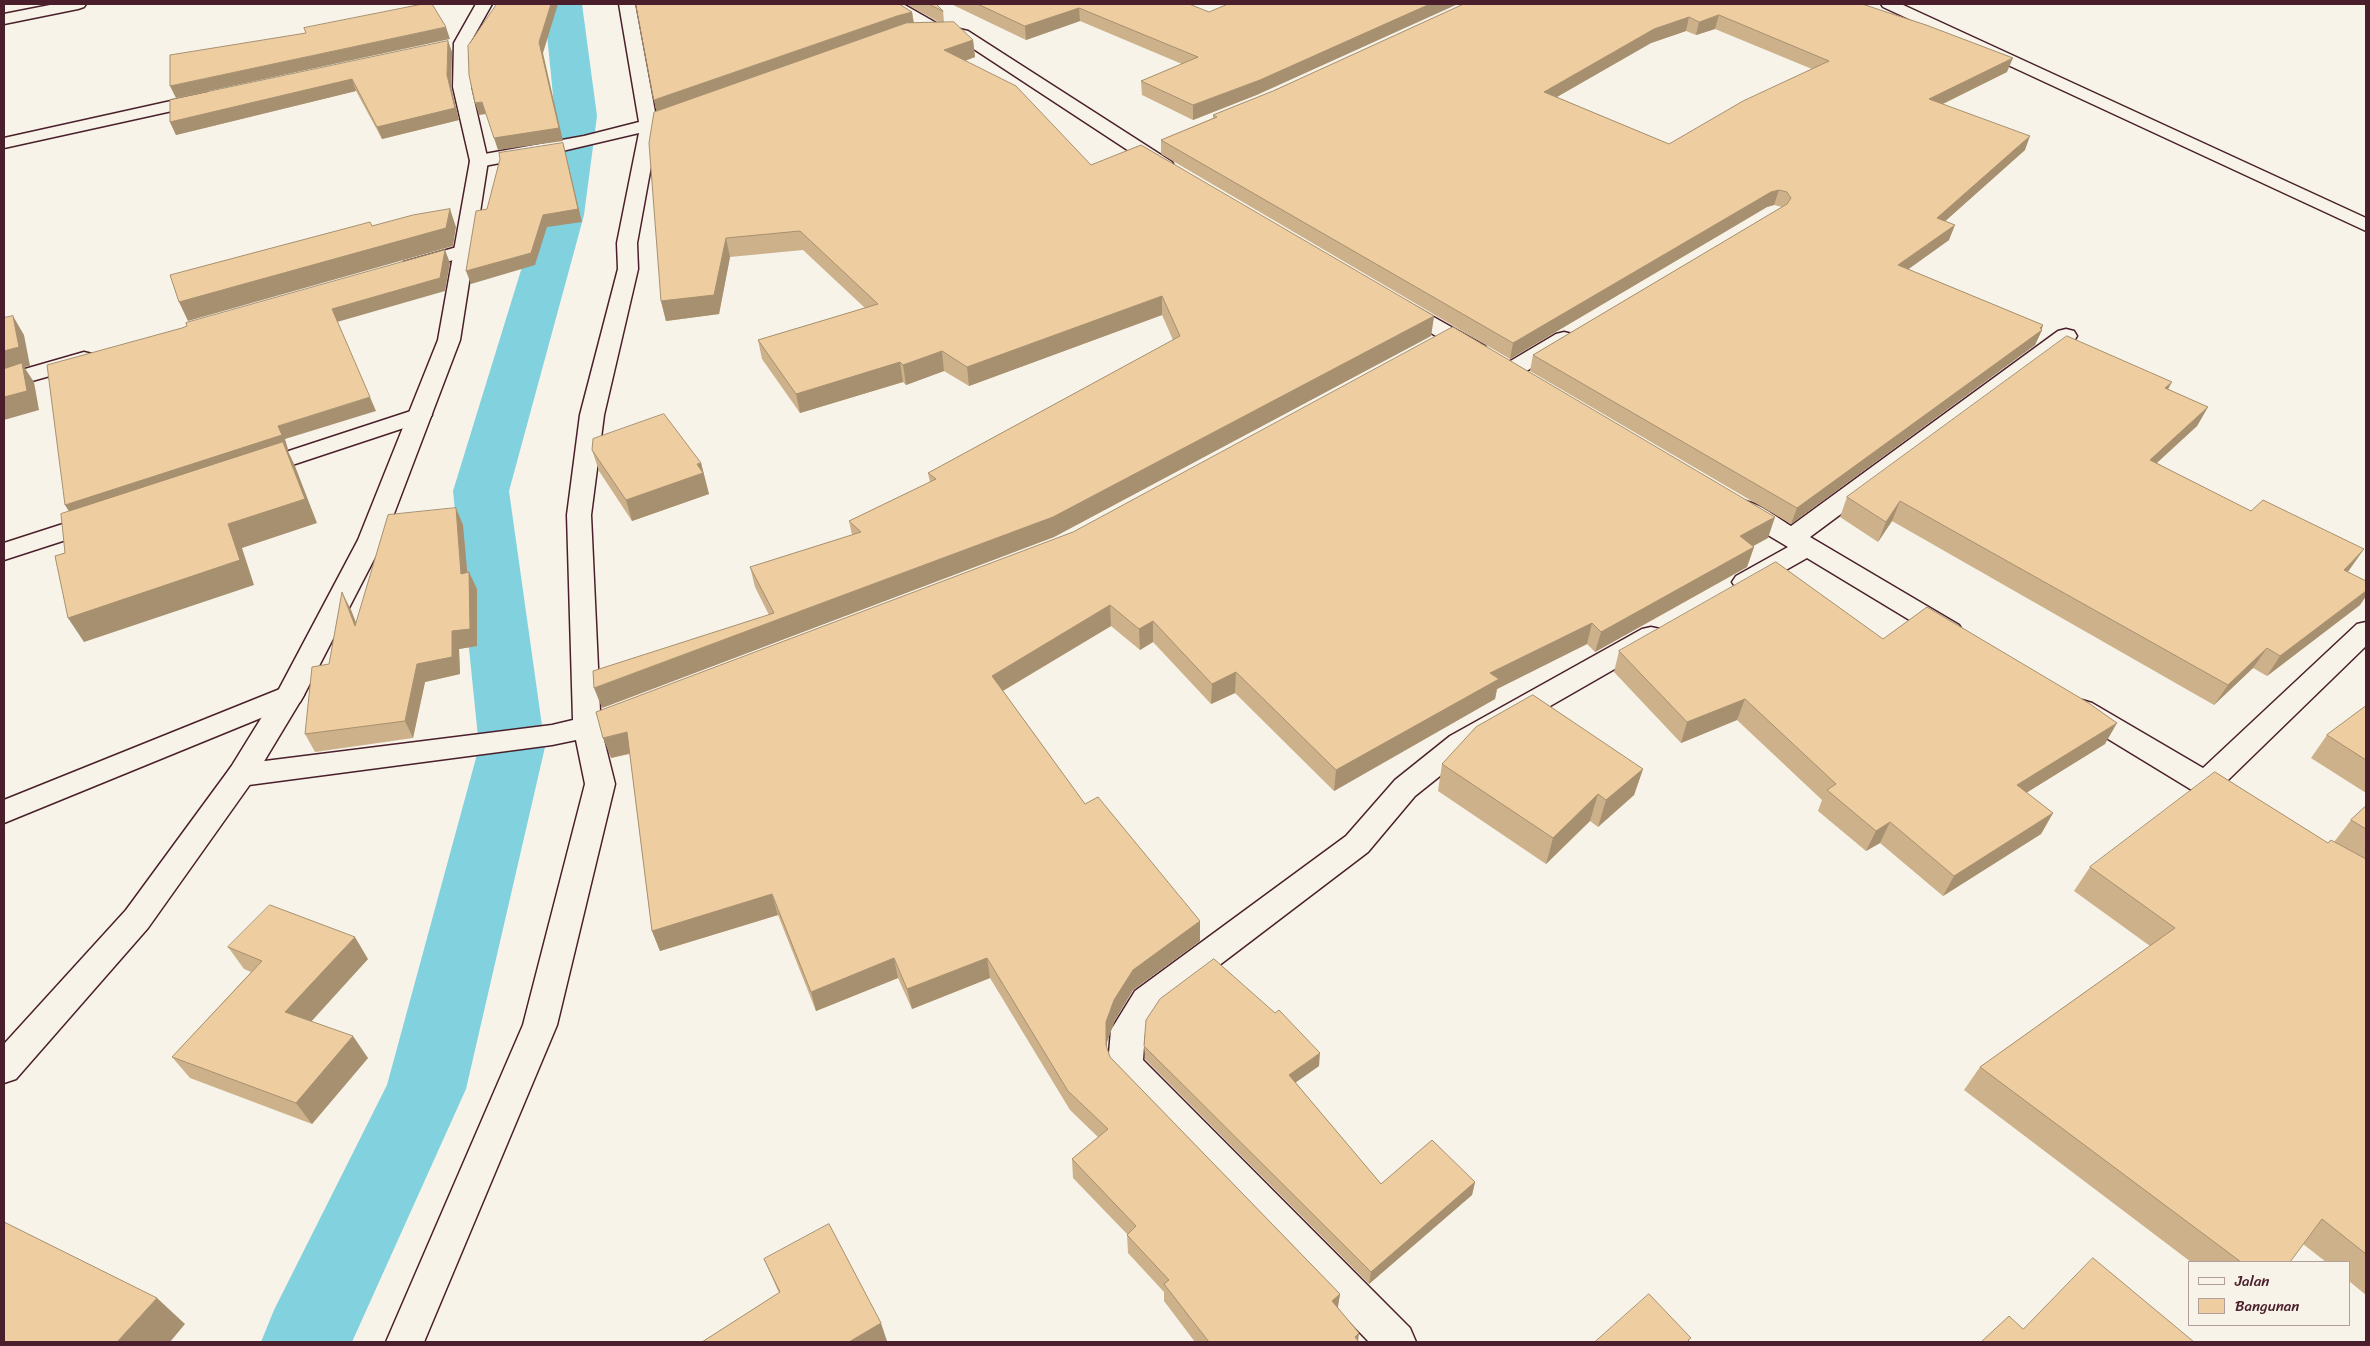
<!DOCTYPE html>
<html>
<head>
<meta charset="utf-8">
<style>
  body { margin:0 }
  #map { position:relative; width:2370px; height:1346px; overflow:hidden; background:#f7f3e8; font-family:Sriracha,sans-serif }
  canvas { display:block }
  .frame { position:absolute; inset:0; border:5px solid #4a1f2b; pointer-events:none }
  .legend { position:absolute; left:2188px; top:1261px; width:162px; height:65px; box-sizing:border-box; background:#f7f3e8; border:1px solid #b29e9c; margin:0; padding:6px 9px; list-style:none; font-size:15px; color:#4a1f2b }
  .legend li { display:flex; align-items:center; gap:10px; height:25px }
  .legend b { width:25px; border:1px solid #b29e9c }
</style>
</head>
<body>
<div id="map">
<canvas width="2370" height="1346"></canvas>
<div class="frame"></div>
<ul class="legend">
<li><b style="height:6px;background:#f7f3e8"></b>Jalan</li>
<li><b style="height:14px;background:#eecea0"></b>Bangunan</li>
</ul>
</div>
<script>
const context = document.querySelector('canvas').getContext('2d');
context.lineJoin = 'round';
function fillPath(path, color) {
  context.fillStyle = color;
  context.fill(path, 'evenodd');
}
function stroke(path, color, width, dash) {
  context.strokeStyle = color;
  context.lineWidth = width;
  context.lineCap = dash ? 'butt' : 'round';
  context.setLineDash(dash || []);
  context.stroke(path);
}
const canal = new Path2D(`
  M544 4H582L597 116 584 215 509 491 545 747 466 1089 352 1342H261L274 1310 387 1085 479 747 453 491 538 215 555 116Z`);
const minor = new Path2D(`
  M55 4H86L84 7 78 9 4 24V14Z
  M619 4H635L656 117 687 107 693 108 696 112 693 116 658 128 637 243 638 269 604 415 591 515 600 711 614 713 618 720 614 727 602 732 615 784 557 1025 424 1342H386L523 1025 585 784 576 740 552 745 241 786 231 783 226 775 231 767 241 764 552 725 573 720 567 515 580 415 618 269 617 243 639 133 558 152 479 167 472 165 470 161 472 157 479 155 584 136 639 122Z
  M884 4H903L938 24 968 31 1172 162 1174 166 1172 170H1158L957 38 928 32Z
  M1881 4H1901L2366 218V231L1883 7Z
  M207 93 213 94 216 98 213 102 4 148V138Z
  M464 245 471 247 474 251 471 255 411 272 404 270 401 266 404 262Z
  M1400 300 1407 302 1485 346 1488 351 1485 356 1477 358 1469 356 1393 310 1389 306 1393 302Z
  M2066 329 2074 331 2077 336 2074 341 1810 537 1959 625 1963 632 1959 639 1950 641 1941 639 1807 558 1754 588 1745 591 1736 588 1732 582 1736 576 1788 547 1731 513 1728 507 1731 501C1752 496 1774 516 1791 526L2058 331Z
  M1564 332 1572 334 1575 339 1572 344 1518 376 1510 378 1502 376 1499 371 1502 366 1556 334Z
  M84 352 92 354 95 359 92 364 4 389V375Z
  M420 408 428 410 432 415 428 420 262 475 254 477 246 475 242 470 246 465Z
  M97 513 106 515 109 521 106 527 4 560V543Z
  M2366 622V646L2226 782 2245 793 2249 801 2245 809 2234 812 2223 809 2072 717 2068 710 2072 703 2082 700 2092 703 2203 768 2357 624Z
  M1651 627 1660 629 1664 636 1660 643 1470 752 1415 796 1368 852 1159 1011 1145 1033 1143 1060 1410 1328 1416 1342H1369L1113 1076 1108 1065 1111 1030 1135 991 1346 836 1395 780 1450 736 1642 629Z
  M290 685 300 688 304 695 300 702 4 823V800Z`);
const tertiary = new Path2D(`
  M476 4H492L470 43 471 87 488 161 460 340 384 540 304 695 251 783 148 928 16 1079 4 1083V1044L126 910 231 767 278 691 358 540 438 340 470 161 453 87 454 43Z`);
const wall = new Path2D(`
  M906 4H936L943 11 944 22 973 40 975 57 965 61 1091 165 1434 316 1431 336 1054 537 602 708 769 615 755 587 750 567 852 535 849 521 930 482 928 473 1173 340 1162 315 969 386 944 371 906 385 903 382 800 413 762 359 758 340 865 308 803 250 730 257 719 314 666 321 661 301 657 112 654 100 912 12 914 23 939 22Z
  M951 4H1189L1259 94 1193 120 1142 95 1141 81 1182 64 1080 21 1026 40Z
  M1464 4H1862L2007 72 1943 104 2025 150 1945 221 1949 240 1908 269 2043 325 2042 329V330L2035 345 1791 524 1530 371 1533 355 1782 207 1774 205 1767 207 1510 359 1161 154V140L1213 118V115L1273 91ZM1715 29 1812 69 1669 144 1557 97 1651 43 1686 31 1696 35Z
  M448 41 452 52 451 87 459 120 382 139 356 91 176 135 170 122Z
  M2168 389 2208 407 2197 426 2157 463 2350 569 2348 572 2366 581V596L2360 605 2267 676 2253 668 2214 705 1892 521 1878 542 1840 517 1847 497Z
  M592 450 701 463 709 494 632 521 599 471Z
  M456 508 463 525 467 573 477 589V646L459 649 460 674 425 682 413 738 315 752 305 734 329 664 351 610 356 623Z
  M1073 532 1768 538 1753 546 1754 547 1747 567 1595 652 1587 644 1497 689 1495 699 1334 791 1235 693 1211 704 1153 642 1140 650 1111 626 1003 691 1085 804 1200 941 1133 990 1115 1020 1107 1042V1049L1110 1057 1340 1294 1338 1307 1359 1342H1195L1164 1301V1292L1128 1253 1127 1234 1073 1178 1072 1159 1098 1137 1070 1110 990 978 912 1009 898 978 816 1011 778 915 660 951 652 931 630 754 611 758Z
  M1883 639 2105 744 2026 793 2053 813 2041 834 1943 896 1880 843 1866 851 1818 811 1822 800 1737 720 1681 743 1614 672 1619 651Z
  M2366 706V793L2311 758 2327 735Z
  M1442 764 1643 769 1634 795 1598 827 1590 821 1546 864 1438 791Z
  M2366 806V1295L2349 1281V1262H2326L2303 1244 2290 1262H2191L1964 1090 1980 1067 2150 946 2074 891 2090 867 2334 842 2351 820Z
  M228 947 368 959 311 1021 368 1058 312 1124 190 1078 172 1057 251 972 244 969Z
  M1144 1046 1319 1066 1295 1082 1381 1184 1475 1182 1472 1195 1369 1284 1145 1059Z
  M764 1259 887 1341 885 1342H702L779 1293Z`);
const shadedWall = new Path2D(`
  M551 4H558L543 53 563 141 498 150 494 138 539 42Z
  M1430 4H1458L1259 94 1193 120V105Z
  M1079 8 1080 21 1026 40 1025 26Z
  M912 12 914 26 657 114 654 100 897 16Z
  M1719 15 1715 29 1696 35 1699 22Z
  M1689 17 1686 31 1651 43 1541 106 1544 92 1654 29Z
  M446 27 450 39 176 98 170 86Z
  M973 40 975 57 945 68 944 50Z
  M448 41 452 52 451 87 459 120 382 139 377 127 447 75Z
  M2013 58 2007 72 1924 113 1929 99Z
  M352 79 356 91 176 135 170 122Z
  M482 102 486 114 479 115 475 103Z
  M2030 136 2025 150 1932 233 1937 218Z
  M563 143 566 155 582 222 547 227 535 265 471 284 466 271Z
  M1779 190 1774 205 1767 207 1510 359 1513 343 1771 192Z
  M450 209 456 227 453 246 188 321 179 302Z
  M1955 225 1949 240 1892 281 1898 265Z
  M726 238 730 257 719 314 666 321 661 301Z
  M445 250 450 263 445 291 337 322 332 309Z
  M1162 296V315L969 386 967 367Z
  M13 316 24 335 30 366 24 367 34 382 39 410 4 420V351Z
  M1434 316 1431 336 1054 537 602 708 594 688 1053 517Z
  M2043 325 2041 330H2042L2035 345 1791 524 1797 508Z
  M942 351 944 371 906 385 903 365Z
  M900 362 903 382 800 413 796 394Z
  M2172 382 2161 402 2165 388Z
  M370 397 376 411 285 439 288 449H287L295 466 317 523 242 548 254 585 84 642 68 618 73 518 65 505 278 426Z
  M2208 407 2197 426 2139 479 2150 460Z
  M701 463 709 494 632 521 626 500Z
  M1900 501 1892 521 1878 542 1886 522Z
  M456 508 463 525 469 591 461 574Z
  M1775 517 1768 538 1733 557 1740 536Z
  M1754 547 1747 567 1595 652 1601 632Z
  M2364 549 2350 569 2330 590 2344 570Z
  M469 572 477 589V646L459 649 460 674 425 682 413 738 405 721 417 664 452 631Z
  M2366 591V596L2360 605 2267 676 2280 656Z
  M342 592 351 610 364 643 355 626Z
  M1110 605 1111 626 994 696 992 676Z
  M1153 621V642L1140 650 1139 629Z
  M1592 623 1587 644 1497 689 1495 699 1334 791 1336 770 1490 673Z
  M2267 648 2253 668 2214 705 2228 685Z
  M1236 672 1235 693 1211 704 1212 684Z
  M1745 699 1737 720 1681 743 1687 722Z
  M2117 723 2105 744 2005 806 2017 785Z
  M627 732 635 752 611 758 603 738Z
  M1643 769 1634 795 1598 827 1606 800Z
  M1598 794 1590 821 1546 864 1553 838Z
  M2053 813 2041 834 1943 896 1954 876Z
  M1890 822 1880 843 1866 851 1876 831Z
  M772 894 778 915 660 951 652 931Z
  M1200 921V941L1133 990 1115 1020 1107 1042V1065L1106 1045V1022L1114 1000 1133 970Z
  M355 937 368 959 300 1034 285 1012Z
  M894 958 898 978 816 1011 811 992Z
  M987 958 990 978 912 1009 907 989Z
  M353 1036 368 1058 312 1124 296 1103Z
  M1320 1053 1319 1066 1288 1088 1289 1075Z
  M1475 1182 1472 1195 1369 1284 1371 1272Z
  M1340 1294 1337 1311 1332 1301Z
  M157 1298 185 1324 170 1342H117Z
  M881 1323 887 1341 885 1342H849Z
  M1359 1333 1358 1342 1355 1337Z`);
const building = new Path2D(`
  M423 4H432L446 27 170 86V55L306 33 304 28Z
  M497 4H551L539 42 559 128 494 138 482 102 475 103 469 75 468 46Z
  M636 4H899L912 12 897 16 654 100Z
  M929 4H936L943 11Z
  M978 4H1189L1209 12 1228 4H1430L1260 80 1193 105 1141 81 1198 57 1079 8 1025 26Z
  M1464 4H1862L1926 25 2013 58 1929 99 2030 136 1937 218 1955 225 1898 265 2043 325 2040 328 2042 330 1797 508 1533 355 1787 204 1791 198 1787 192 1779 190 1771 192 1513 343 1161 140 1217 117 1213 115 1273 91ZM1719 15 1829 61 1743 101 1669 144 1544 92 1654 29 1689 17 1699 22Z
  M954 22 973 40 944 50 1016 86 1091 165 1141 145 1434 316 1053 517 594 688 593 671 774 613 750 567 861 532 849 521 936 479 928 473 1180 336 1162 296 967 367 942 351 903 365 900 362 796 394 758 340 878 304 800 231 726 238 714 295 661 301 649 143 654 112 906 23Z
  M448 41 447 75 455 108 377 127 352 79 170 122V100Z
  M563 143 578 209 543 215 531 253 466 271 476 211 487 209 500 159 499 153Z
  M450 209 446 228 179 302 170 275 370 222 372 226 413 215Z
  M445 250 440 278 332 309 370 397 278 426 282 435 65 505 47 365 182 328 187 326 186 323Z
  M13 316 19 347 4 351V318Z
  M1453 327 1775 517 1740 536 1754 547 1601 632 1592 623 1490 673 1499 679 1336 770 1236 672 1212 684 1153 621 1139 629 1110 605 992 676 1085 804 1098 797 1200 921 1133 970 1114 1000 1106 1022V1045L1110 1057 1340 1294 1332 1301 1359 1333 1355 1337 1359 1342H1209L1164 1284 1169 1280 1127 1235 1136 1226 1072 1159 1108 1129 1068 1091 987 958 907 989 894 958 811 992 772 894 652 931 627 732 603 738 596 712 1073 532Z
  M2067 336 2172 382 2165 388 2208 407 2150 460 2251 511 2263 500 2364 549 2344 570 2366 581V591L2280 656 2267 648 2228 685 1900 501 1886 522 1847 497Z
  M22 363 27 391 4 397V369Z
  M664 414 701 463 697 464 703 473 626 500 592 450 593 439Z
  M283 442 305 499 228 524 240 560 68 618 55 556 65 553 61 514Z
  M456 508 461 574 469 572 470 629 452 631V657L417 664 405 721 305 734 312 667 329 664 342 592 355 626 388 515Z
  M1776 562 1883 639 1927 607 2087 702 2117 723 2017 785 2053 813 1954 876 1890 822 1876 831 1827 790 1836 784 1745 699 1687 722 1619 651Z
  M1533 695 1643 769 1606 800 1598 794 1553 838 1442 764 1476 727Z
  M2366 706V760L2327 735Z
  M2215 772 2328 843 2331 840 2366 859V1254L2322 1219 2290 1262H2241L1980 1067 2175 928 2090 867Z
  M2366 806V829L2351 820Z
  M270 905 355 937 285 1012 353 1036 296 1103 172 1057 262 961 228 947Z
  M1214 959 1275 1013 1279 1010 1320 1053 1289 1075 1381 1184 1432 1140 1475 1182 1371 1272 1144 1046 1146 1020 1160 999Z
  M4 1222 157 1298 117 1342H4Z
  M829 1224 881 1323 849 1342H702L780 1292 764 1259Z
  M2093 1258 2194 1342H1981L2009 1316 2023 1329Z
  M1649 1294 1691 1338 1688 1340 1690 1342H1595Z`);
fillPath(canal, '#82d1df');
stroke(minor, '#4a1f2b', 3);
stroke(tertiary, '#4a1f2b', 3);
fillPath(minor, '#f7f3e8');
fillPath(tertiary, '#f7f3e8');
fillPath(wall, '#cdb18a');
fillPath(shadedWall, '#a79070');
fillPath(building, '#eecea0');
stroke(building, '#a79070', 1);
</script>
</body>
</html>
